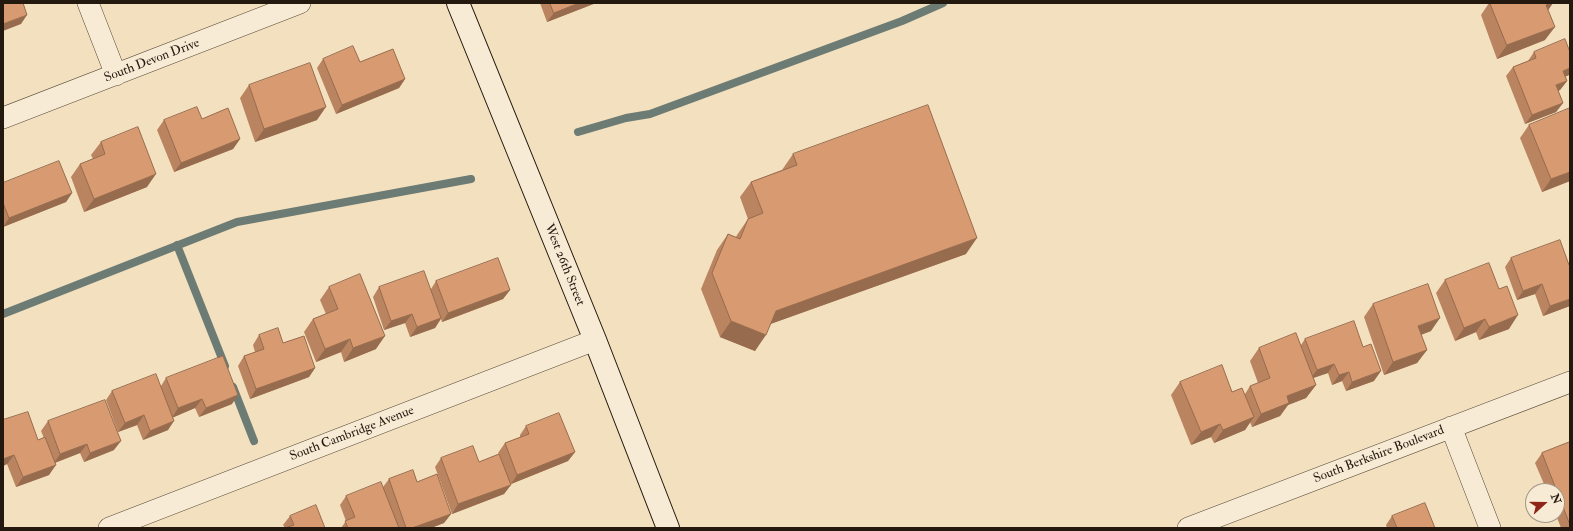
<!DOCTYPE html>
<html>
<head>
<meta charset="utf-8">
<style>
  body { margin:0 }
  #map { position:relative; width:1573px; height:531px; overflow:hidden; background:#f3e0bf; font-family:"IM FELL Double Pica",serif }
  canvas { display:block }
  .frame { position:absolute; inset:0; border:4px solid #24190e; pointer-events:none }
  .north { position:absolute; left:1525px; top:483px; width:40px; height:40px; box-sizing:border-box; background:#f7ebd5; border:1px solid #a39785; border-radius:50%; rotate:69deg; font-size:11px; font-weight:700; line-height:16px; text-align:center; color:#24190e }
  .north::after { content:''; display:block; margin:auto; width:14px; height:18px; background:#8f2418; clip-path:polygon(50% 0,100% 100%,50% 72%,0 100%) }
</style>
</head>
<body>
<div id="map">
<canvas width="1573" height="531"></canvas>
<div class="frame"></div>
<div class="north">N</div>
</div>
<script>
const context = document.querySelector('canvas').getContext('2d');
context.lineJoin = 'round';
function stroke(path, color, width, dash) {
  context.strokeStyle = color;
  context.lineWidth = width;
  context.lineCap = dash ? 'butt' : 'round';
  context.setLineDash(dash || []);
  context.stroke(path);
}
function fillPath(path, color) {
  context.fillStyle = color;
  context.fill(path, 'evenodd');
}
function label(font, color, halo, rows, align = 'center') {
  context.font = font + ' "IM FELL Double Pica",serif';
  context.lineWidth = 4;
  context.setLineDash([]);
  context.textBaseline = 'middle';
  context.strokeStyle = halo;
  context.fillStyle = color;
  for (const [text, x, y, turn = 0] of rows) {
    context.save();
    context.translate(x, y);
    context.rotate((+turn || 0) * Math.PI / 180);
    context.textAlign = isNaN(turn) ? turn : align;
    if (halo) context.strokeText(text, 0, 0);
    context.fillText(text, 0, 0);
    context.restore();
  }
}
const stream = new Path2D(`
  M578 132 626 118 650 114 902 21 943 3
  M177 245 225 366
  M3 314 237 222 471 179
  M233 387 254 441`);
const street = new Path2D(`
  M88 3 116 75
  M3 118 300 3
  M1451 427 1490 528
  M109 528 595 340
  M1188 528 1570 382`);
const secondary = new Path2D(`
  M458 3 595 340 668 528`);
const wall = new Path2D(`
  M540 3H596L547 22Z
  M1489 3H1553L1548 10 1545 40 1497 59 1481 15Z
  M1534 52 1569 75 1565 77 1567 81 1560 90 1558 91 1563 103 1556 112 1525 124 1506 76 1513 67 1528 61Z
  M323 59 405 79 399 88 336 114 317 68Z
  M249 85 317 120 255 142 240 98Z
  M202 119 240 139 233 149 174 172 157 130 164 120Z
  M1529 125 1570 181 1542 192 1520 138Z
  M101 142 147 187 84 212 71 177 80 164 93 159 91 155Z
  M793 154 966 254 770 324 755 351 720 337 701 289 717 250 728 234 736 237 737 235 748 219 740 197 751 182 782 170Z
  M3 183 72 193 66 202 3 227Z
  M1511 258 1570 306 1543 316 1535 294 1517 300 1505 267Z
  M1445 280 1509 329 1479 340 1476 332 1455 341 1436 293Z
  M436 281 510 290 503 299 442 322 441 319 435 328 410 337 405 323 384 330 373 297 379 287 431 289Z
  M329 287 376 349 344 362 341 352 316 362 304 332 313 319 326 314 320 300Z
  M1373 304 1431 331 1421 335 1427 350 1417 363 1384 375 1364 317Z
  M259 335 283 343 315 368 309 377 250 399 238 366 244 356 255 352 253 345Z
  M1305 339 1374 381 1346 391 1342 381 1332 385 1328 373 1313 378 1316 385 1306 398 1288 405 1280 416 1252 427 1250 422 1245 430 1214 443 1211 437 1191 445 1171 395 1180 382 1245 394 1250 386 1258 383 1250 361 1259 348 1301 345Z
  M166 378 232 404 199 417 195 408 173 417 168 430 143 440 137 425 118 432 106 400 112 391 161 386Z
  M3 420 38 440 44 438 41 431 48 421 114 450 84 462 80 453 55 463 49 475 16 487 7 464 3 466Z
  M526 426 575 452 568 461 511 484 504 494 452 514 435 467 441 458 479 462 499 454 498 453 505 443 520 437V435Z
  M1570 442V528H1561L1556 515H1557V491H1547L1535 463 1542 453Z
  M389 479 417 482 451 514 444 523 431 528H341L346 521 340 505 346 496 383 487Z
  M290 516 325 528H285L283 525Z
  M1392 516 1435 528H1387L1386 525Z`);
const shadedWall = new Path2D(`
  M579 3H596L547 22 554 13Z
  M1553 3 1544 16 1546 5Z
  M27 15 21 24 3 31V24Z
  M1555 27 1545 40 1497 59 1507 45Z
  M1570 68V74L1569 75 1556 80 1563 71Z
  M405 79 399 88 336 114 342 105Z
  M1567 81 1560 90 1549 94 1556 85Z
  M1563 103 1556 112 1525 124 1532 115Z
  M326 107 317 120 255 142 264 129Z
  M240 139 233 149 174 172 181 163Z
  M1570 172V181L1542 192 1551 179Z
  M156 174 147 187 84 212 94 199Z
  M72 193 66 202 3 227 9 218Z
  M977 238 966 254 765 326 776 311Z
  M1542 284 1535 294 1517 300 1523 291Z
  M510 290 503 299 442 322 448 313Z
  M1570 299V306L1543 316 1550 306Z
  M412 314 405 323 384 330 391 321Z
  M1518 315 1509 329 1479 340 1489 327Z
  M441 318 435 328 410 337 417 327Z
  M1440 318 1431 331 1409 339 1418 326Z
  M1485 319 1476 332 1455 341 1464 328Z
  M731 321 766 335 755 351 720 337Z
  M385 336 376 349 344 362 353 348Z
  M350 339 341 352 316 362 325 349Z
  M1427 350 1417 363 1384 375 1393 362Z
  M1334 364 1328 373 1310 379 1317 370Z
  M315 368 309 377 250 399 256 389Z
  M1381 371 1374 381 1346 391 1352 382Z
  M1349 372 1342 381 1332 385 1339 375Z
  M1316 385 1306 398 1288 405 1280 416 1252 427 1261 414 1287 396Z
  M238 395 232 404 199 417 206 408Z
  M202 399 195 408 172 418 178 408Z
  M144 415 137 425 118 432 125 423Z
  M1254 417 1245 430 1214 443 1223 430Z
  M174 421 168 430 143 440 150 431Z
  M1220 424 1211 437 1191 445 1201 432Z
  M121 441 114 450 84 462 90 453Z
  M87 444 80 453 54 463 60 454Z
  M575 452 568 461 511 484 517 475Z
  M14 455 7 464 3 466V459Z
  M56 465 49 475 16 487 23 477Z
  M511 485 504 494 452 514 458 504Z
  M451 514 444 523 431 528H412Z`);
const building = new Path2D(`
  M3 3H23L27 15 3 24Z
  M550 3H579L554 13Z
  M1490 3H1552L1546 5 1555 27 1507 45Z
  M1565 39 1570 52V68L1563 71 1567 81 1556 85 1563 103 1532 115 1513 67 1536 58 1534 52Z
  M353 46 360 62 393 49 405 79 342 105 323 59Z
  M310 63 326 107 264 129 249 85Z
  M928 105 977 238 776 311 766 335 731 321 712 273 728 234 740 239 748 219 763 213 751 182 797 165 793 154Z
  M197 107 202 119 228 108 240 139 181 163 164 120Z
  M1570 108V172L1551 179 1529 125Z
  M138 127 156 174 94 199 80 164 105 154 101 142Z
  M59 161 72 193 9 218 3 203V183Z
  M1560 240 1569 265H1570V299L1550 306 1542 284 1523 291 1511 258Z
  M498 258 510 290 448 313 436 281Z
  M1489 263 1499 289 1507 286 1518 315 1489 327 1485 319 1464 328 1445 280Z
  M424 271 441 318 417 327 412 314 391 321 379 287Z
  M360 274 385 336 353 348 350 339 325 349 313 319 338 309 329 287Z
  M1428 284 1440 318 1418 326 1427 350 1393 362 1373 304Z
  M1354 321 1363 347 1371 344 1381 371 1352 382 1349 372 1339 375 1334 364 1317 370 1305 339Z
  M278 328 283 343 304 336 315 368 256 389 244 356 264 349 259 335Z
  M1296 333 1316 385 1287 396 1289 403 1261 414 1250 386 1270 378 1259 348Z
  M223 356 238 395 206 408 202 399 178 408 166 378Z
  M1222 365 1232 392 1242 388 1254 417 1223 430 1220 424 1201 432 1180 382Z
  M156 374 174 421 150 431 144 415 125 423 112 391Z
  M105 400 121 441 90 453 87 444 60 454 48 421Z
  M28 412 38 440 45 437 56 465 23 477 14 455 3 459V420Z
  M559 413 575 452 517 475 505 443 529 434 526 426Z
  M1570 442V525L1542 453Z
  M473 446 479 462 499 454 511 485 458 504 441 458Z
  M413 470 417 482 437 474 451 514 412 528H406L389 479Z
  M381 482 399 528H348L345 521 355 517 346 496Z
  M1425 503 1435 528H1397L1392 516Z
  M316 505 325 528H285L294 525 290 516Z`);
const streetNames = [
  ["South Devon Drive",152,61,-21],
  ["West 26th Street",564,265,68],
  ["South Cambridge Avenue",352,434,-21],
  ["South Berkshire Boulevard",1379,455,-21]
];
stroke(stream, '#6c7b73', 8);
stroke(street, '#584b3a', 22);
stroke(secondary, '#24190e', 24);
stroke(street, '#f7ebd5', 21);
stroke(secondary, '#f7ebd5', 22);
fillPath(wall, '#ba8460');
fillPath(shadedWall, '#976c4e');
fillPath(building, '#d89a70');
stroke(building, '#976c4e', 1);
label('13px', '#24190e', '#f7ebd5', streetNames);
</script>
</body>
</html>
